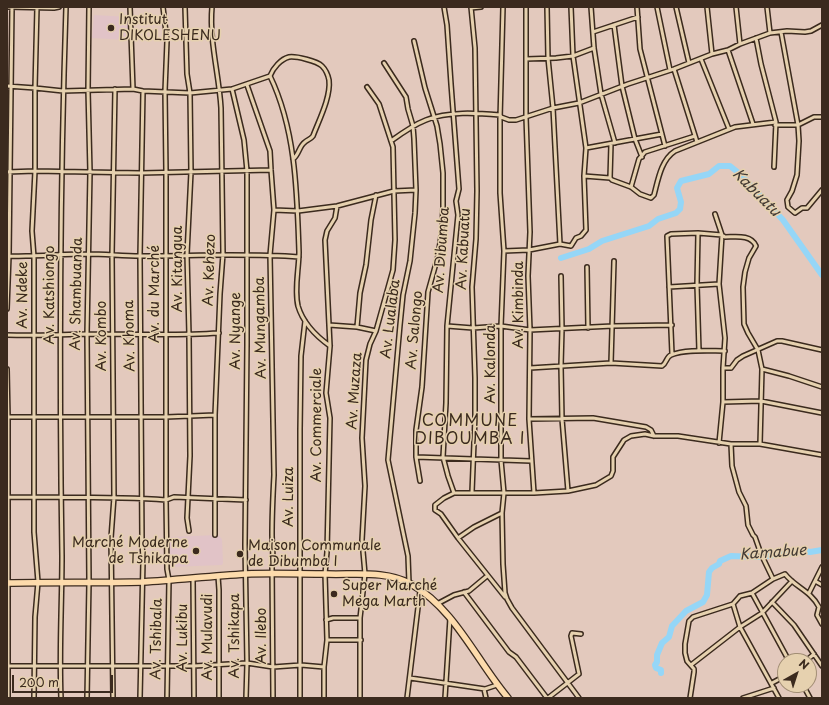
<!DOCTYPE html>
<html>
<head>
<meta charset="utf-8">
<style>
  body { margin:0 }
  #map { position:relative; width:829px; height:705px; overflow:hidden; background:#e3c9bd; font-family:"Playpen Sans",sans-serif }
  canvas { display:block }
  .frame { position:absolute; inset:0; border:8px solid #3b2a1e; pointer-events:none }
  .north { position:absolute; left:777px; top:653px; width:40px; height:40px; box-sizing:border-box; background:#e6d1af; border:1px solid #a28e75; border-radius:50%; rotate:39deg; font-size:11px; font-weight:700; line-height:16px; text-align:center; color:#3b2a1e }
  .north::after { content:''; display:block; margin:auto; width:14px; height:18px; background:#3b2a1e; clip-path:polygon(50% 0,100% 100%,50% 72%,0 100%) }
  .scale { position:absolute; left:12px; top:675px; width:101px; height:18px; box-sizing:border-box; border:2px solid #3b2a1e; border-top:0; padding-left:5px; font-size:12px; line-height:14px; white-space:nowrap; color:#3b2a1e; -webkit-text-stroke:3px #e6d1af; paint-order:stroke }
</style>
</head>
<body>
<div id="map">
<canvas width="829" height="705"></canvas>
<div class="frame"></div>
<div class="north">N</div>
<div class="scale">200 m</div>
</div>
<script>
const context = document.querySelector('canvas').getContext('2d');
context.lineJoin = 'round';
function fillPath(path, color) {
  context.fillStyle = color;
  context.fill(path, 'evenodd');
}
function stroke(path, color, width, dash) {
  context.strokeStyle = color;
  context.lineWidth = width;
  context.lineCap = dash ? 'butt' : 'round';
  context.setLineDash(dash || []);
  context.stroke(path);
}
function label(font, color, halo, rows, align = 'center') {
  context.font = font + ' "Playpen Sans",sans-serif';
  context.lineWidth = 3;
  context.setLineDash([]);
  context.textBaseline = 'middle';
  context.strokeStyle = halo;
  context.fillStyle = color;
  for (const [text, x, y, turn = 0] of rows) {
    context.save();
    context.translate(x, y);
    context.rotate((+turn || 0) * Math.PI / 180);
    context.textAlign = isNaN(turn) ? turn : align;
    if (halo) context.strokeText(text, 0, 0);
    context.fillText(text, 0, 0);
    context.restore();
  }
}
const built = new Path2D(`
  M94 15 129 17 128 40 92 38Z
  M218 535 222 539 223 563 222 565 170 567 169 537Z`);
const river = new Path2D(`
  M561 258 589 249 602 241 649 226 658 219 676 213 680 209 681 202 677 188 681 181 709 174 719 166H730L740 174 783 220 822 275
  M661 673V670L656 668 655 665 657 662V655L662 643 669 637 672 626 686 611 703 602 707 595 709 572 712 568 719 564 720 561 731 556 759 557 805 551 810 552 822 550`);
const minor = new Path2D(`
  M7 7 54 8 59 7
  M130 7 133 89
  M163 7 167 41 165 91 166 172V500L167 569 169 580 167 698
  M185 7 187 74 190 93 191 172 187 254 189 335 190 456 187 518 189 531
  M212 7C209 41 219 74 221 108L223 254 220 294 215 415V535
  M444 7 447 25 451 84 459 189 456 201 458 215 447 326 446 403 443 457 448 476 454 493
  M471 7 475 48 477 191 476 239 472 287 475 378V418L472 492
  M503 7 500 119V193L504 251 501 326V460L504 493 502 513 503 564 505 593 507 599 512 608 579 698
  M526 7V117L530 232 528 276 530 330 529 419 534 493
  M547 7 548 58 553 108 560 244
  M591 7 594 48 601 94 615 143
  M637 7 640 49 665 146
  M657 7 670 70
  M676 7 689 63
  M707 7 712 54
  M736 7 740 44
  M767 7 770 33
  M471 8 481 7
  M614 25 622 86 635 139 642 157
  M593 32 638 17
  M781 32 798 125 799 141 797 175 792 191 787 200 788 207 795 213 802 208H807L822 190
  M756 38 761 64 776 122 774 167
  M414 41 425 88 437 126 440 144 443 173V207L442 230 438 256 428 292 422 387 416 430V457L420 481
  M728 50 753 124
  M526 59 556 58 573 56 594 48
  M701 59 729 129
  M384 63 406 97 408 109 413 126 414 139 416 190 415 213 410 261 403 295 400 325 388 460 408 556 409 583
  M674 69 697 142
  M247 85 270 151 271 170 274 210 270 255 274 475C273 494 272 514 272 534 272 544 274 555 272 565L273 698
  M7 86 35 88 63 91 133 89 143 91 190 93 232 89 270 76
  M232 89 244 140 247 171V344L245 545 247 663 246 698
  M775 125H798L814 117H822
  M391 141C402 133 413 125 426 120 448 111 477 113 500 115L501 117 509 120H516L553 108 579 103 628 84 674 69 712 54 728 50 740 44 770 33 787 31 805 32 811 31 822 25
  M586 148 662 134
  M293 159C299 155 299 146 305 142 308 139 310 140 313 136 319 120 331 97 329 80 328 75 325 69 322 66 317 61 296 56 289 57 281 59 273 68 270 76 296 130 297 193 299 252 299 269 294 289 298 306 303 323 316 336 330 346
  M7 172 35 171 141 173 271 170
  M584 176 610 178 612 180 631 187 640 194 651 198 654 195C658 180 661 160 675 151L735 127 776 122
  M610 178 611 144
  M631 187 639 159 645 152 695 136
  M274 210 298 211 337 206 394 191 416 190
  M715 214 722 235 719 284 725 338 723 368V402L719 443
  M698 233 697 285 699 351
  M504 251 529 250 560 244 571 246 576 238 581 236 586 230 584 176 586 148 573 56 571 7
  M9 256C35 257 62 254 88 254 105 254 123 256 140 256 193 256 246 253 299 257
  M587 267 588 328
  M561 276 562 329 561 366 562 419 568 491
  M669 287 719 284
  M7 309 9 256 12 7
  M329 325 357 327 376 331
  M447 326 473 328 501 326 530 330 613 326 672 325
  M357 327 360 293 366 265 371 220 376 195
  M7 335C34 336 60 335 87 334 131 334 175 336 219 333
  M672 354 667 236 671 234 698 233 722 235 725 237C735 237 751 234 756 246L749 258 745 272 743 287 744 324 748 333 758 350 762 369 760 444
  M611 363 614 261
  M530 368 611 363 662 366C667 363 666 357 671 355 685 349 710 351 725 351
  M723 368H731L737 360 743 356 777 341H782L822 350
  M7 369 8 417V698
  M762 369 789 376 822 387
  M723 402 761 401 822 413
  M7 417H166L215 415
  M529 419 593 418 646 427 651 430 654 436
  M731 444 732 466 739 492 746 506 748 525 753 535 755 537 761 554 773 579 785 574C795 587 811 591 819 607L817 615 822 624
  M416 457 531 461
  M7 497C60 498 113 496 166 500L174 497 246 500
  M458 538 474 527 502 513
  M218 576 219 590V698
  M193 579 194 698
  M815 581 822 585
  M464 592 509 652 516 657 547 698
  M752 593 789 661
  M809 593 822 567
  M505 597 458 538 441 514 435 510V505L444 498 454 493H534L568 491 596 485 611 476 613 471V457L624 440 631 436 645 434 654 436H678L731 444H760L822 455
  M772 602 794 625 822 666
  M437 604 454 595 469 591 487 576
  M733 604 740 627 779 698
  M326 620 333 618H360
  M327 640H361
  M806 661 814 654
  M691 665 740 627 762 613 792 581
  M7 666H194L247 663 273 667 301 665 324 667
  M410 678 485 689 497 685
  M772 683 785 676
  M803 685 810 698
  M484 689 486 698
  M34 698 35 617 38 582 34 532V257L32 231 35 171V88L37 7
  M61 698C59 651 62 603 62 556 59 373 60 190 66 7
  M87 698 89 582 87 334 90 172 88 90 89 7
  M113 698 111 538 114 497 112 255 115 89
  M140 698 143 561 142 540 140 256 143 91
  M300 698V430L301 356 305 321
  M324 698V667L327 640 325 574 327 552 330 418 326 393 330 346 325 240 327 231 335 218 337 206
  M360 698V618L365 574 362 540 365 486 362 438 366 360 370 344 376 331 393 270 395 240 393 147 379 104 367 87
  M407 698 420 591
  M445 698 450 618
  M548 698 579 674 571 636 572 633 581 634
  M690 698 694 672V669L687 661 685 653V644L689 621 693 617 733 604 740 596 752 593 773 579
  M743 698 774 688`);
const trunk = new Path2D(`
  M7 583C52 582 98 583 143 582 177 580 211 576 246 574 273 573 300 574 327 574 354 575 386 570 411 584 455 609 476 660 508 698`);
const markers = [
  [111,28,4,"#3b2a1e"],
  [196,551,4,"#3b2a1e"],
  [240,554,4,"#3b2a1e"],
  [334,594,4,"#3b2a1e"]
];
const poiNames = [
  ["Institut",119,20],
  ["DIKOLESHENU",119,36],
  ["Marché Moderne",188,543,"right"],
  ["de Tshikapa",188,559,"right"],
  ["Maison Communale",248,546],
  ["de Dibumba I",248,562],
  ["Super Marché",342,586],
  ["Mega Marth",342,602]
];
const streetNames = [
  ["Av. Kabuatu",464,249,-87],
  ["Av. Dibumba",442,250,-86],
  ["Av. Kitangua",178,269,-90],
  ["Av. Kehezo",210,270,-88],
  ["Av. Shambuanda",77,294,-89],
  ["Av. du Marché",155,294,-90],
  ["Av. Ndeke",23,295,-90],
  ["Av. Katshiongo",50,295,-90],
  ["Av. Kimbinda",519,305,-90],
  ["Av. Lualaba",391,319,-83],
  ["Av. Mungamba",261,328,-91],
  ["Av. Salongo",415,330,-85],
  ["Av. Nyange",236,331,-90],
  ["Av. Kombo",102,336,-90],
  ["Av. Khoma",130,336,-91],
  ["Av. Kalonda",491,364,-90],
  ["Av. Muzaza",355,391,-86],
  ["Av. Commerciale",317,425,-90],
  ["Av. Luiza",289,497,-90],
  ["Av. Tshikapa",235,636,-90],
  ["Av. Ilebo",262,636,-90],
  ["Av. Mulavudi",208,637,-90],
  ["Av. Lukibu",183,638,-90],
  ["Av. Tshibala",157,639,-89]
];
const waterNames = [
  ["Kabuatu",756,193,45],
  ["Kamabue",773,553,-4]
];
const quarterNames = [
  ["COMMUNE",470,422],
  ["DIBOUMBA I",470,440]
];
fillPath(built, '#e1c3c7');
stroke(river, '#95d6f7', 6);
stroke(minor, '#3b2a1e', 6);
stroke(trunk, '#3b2a1e', 8);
stroke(minor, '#e6d1af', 3);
stroke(trunk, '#fddbac', 5.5);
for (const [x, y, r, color] of markers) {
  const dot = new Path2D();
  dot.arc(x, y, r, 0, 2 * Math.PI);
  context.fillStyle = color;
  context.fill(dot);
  stroke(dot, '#e6d1af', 1.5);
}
label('14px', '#3b2a1e', '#e6d1af', poiNames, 'left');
label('14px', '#3b2a1e', '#e6d1af', streetNames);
label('italic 15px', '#443b34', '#e6d1af', waterNames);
context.letterSpacing = '1px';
label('16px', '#3b2a1e', '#e6d1af', quarterNames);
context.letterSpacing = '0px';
</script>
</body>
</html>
